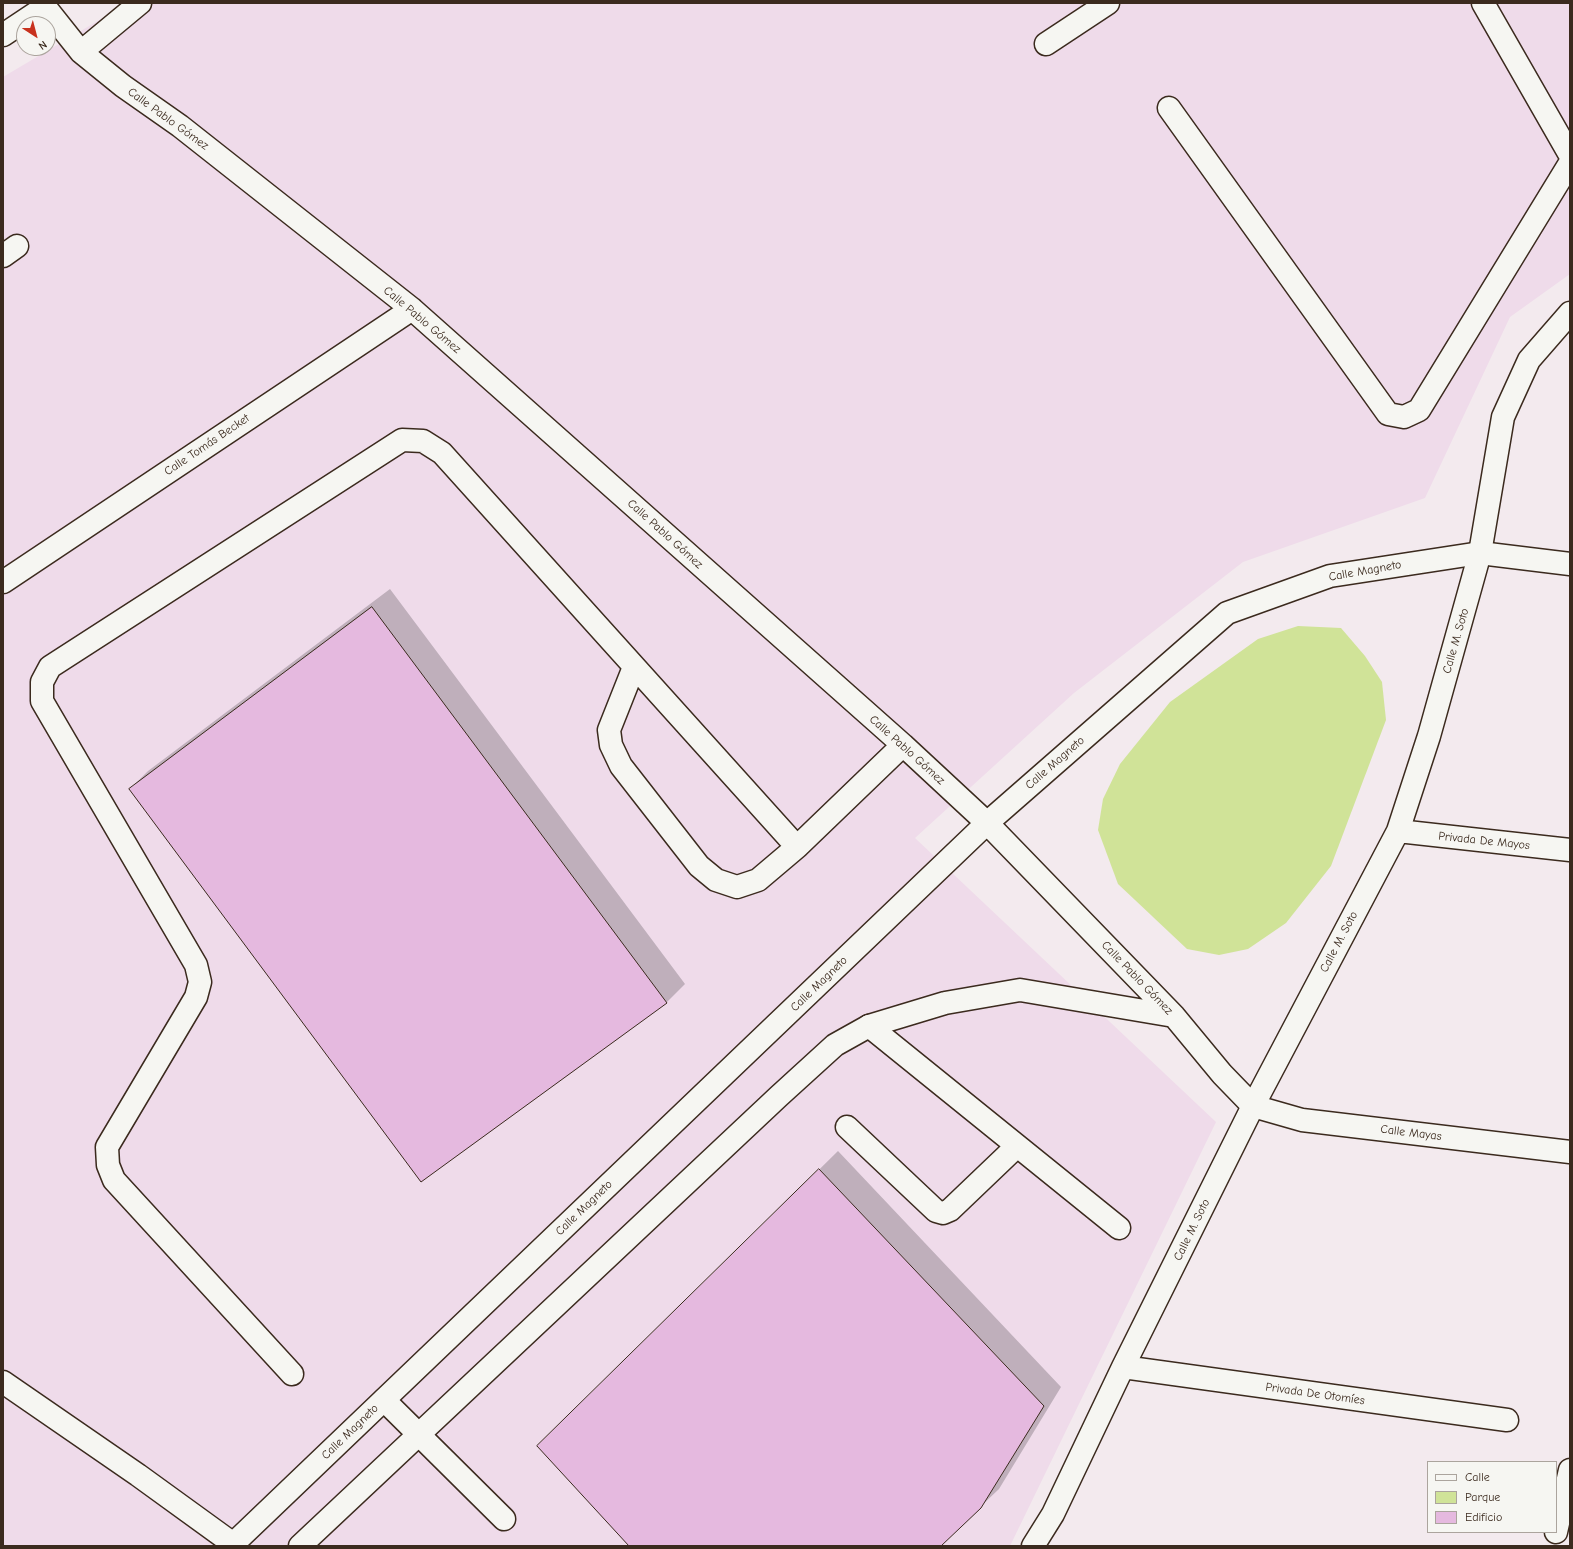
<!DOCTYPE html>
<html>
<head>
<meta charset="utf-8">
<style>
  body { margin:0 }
  #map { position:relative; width:1573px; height:1549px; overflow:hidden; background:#f3eaee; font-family:"Comic Neue",sans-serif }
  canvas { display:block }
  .frame { position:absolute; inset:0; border:4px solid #3b2a1e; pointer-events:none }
  .legend { position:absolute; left:1427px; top:1461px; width:130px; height:72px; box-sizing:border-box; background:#f6f6f2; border:1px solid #aba49d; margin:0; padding:5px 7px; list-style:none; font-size:12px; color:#3b2a1e }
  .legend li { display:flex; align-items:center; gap:8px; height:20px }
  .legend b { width:20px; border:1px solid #aba49d }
  .north { position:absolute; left:16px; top:16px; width:40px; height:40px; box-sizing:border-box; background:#f6f6f2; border:1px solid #aba49d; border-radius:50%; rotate:144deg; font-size:11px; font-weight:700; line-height:16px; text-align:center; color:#3b2a1e }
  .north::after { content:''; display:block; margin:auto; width:14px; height:18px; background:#c8321e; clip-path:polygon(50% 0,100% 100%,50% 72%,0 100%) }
</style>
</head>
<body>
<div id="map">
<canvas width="1573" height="1549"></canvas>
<div class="frame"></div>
<ul class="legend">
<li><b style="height:5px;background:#f6f6f2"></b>Calle</li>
<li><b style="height:11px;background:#d0e398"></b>Parque</li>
<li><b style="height:11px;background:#e5b9df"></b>Edificio</li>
</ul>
<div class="north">N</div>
</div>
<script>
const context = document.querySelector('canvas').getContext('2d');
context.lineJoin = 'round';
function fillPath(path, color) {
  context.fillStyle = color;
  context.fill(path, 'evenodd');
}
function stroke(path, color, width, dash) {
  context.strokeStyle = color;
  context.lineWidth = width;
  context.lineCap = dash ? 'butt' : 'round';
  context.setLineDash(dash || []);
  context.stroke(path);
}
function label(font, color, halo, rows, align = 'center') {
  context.font = font + ' "Comic Neue",sans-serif';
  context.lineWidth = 3;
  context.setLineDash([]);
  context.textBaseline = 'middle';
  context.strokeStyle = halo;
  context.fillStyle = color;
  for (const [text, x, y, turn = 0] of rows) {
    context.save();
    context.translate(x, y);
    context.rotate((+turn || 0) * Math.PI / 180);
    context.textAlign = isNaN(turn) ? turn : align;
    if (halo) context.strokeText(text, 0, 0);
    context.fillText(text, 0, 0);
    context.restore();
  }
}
const built = new Path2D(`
  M128 3H1570V274L1510 317 1425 498 1243 562 1074 693 915 838 1216 1122 1010 1546H3V77Z`);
const green = new Path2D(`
  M1298 626 1341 628 1365 656 1382 682 1386 720 1331 866 1286 923 1248 949 1219 955 1187 949 1118 884 1098 830 1103 799 1120 764 1170 702 1258 639Z`);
const shadow = new Path2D(`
  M390 589 685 984 667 1002 421 1181 130 789 148 771Z
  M838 1151 1061 1387 999 1489 939 1546H630L539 1446Z`);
const building = new Path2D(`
  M372 607 667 1003 421 1182 129 789Z
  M819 1169 1044 1406 981 1508 941 1546H629L537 1446Z`);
const minor = new Path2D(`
  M42 3 81 52 123 86 180 126 412 309 903 745 987 823
  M1483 3 1570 155
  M3 35 45 7
  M1046 44 1108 3
  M81 52 140 3
  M1169 108 1388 414 1404 417 1419 410 1570 163
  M3 256 17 246
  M3 582 412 309
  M634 667 609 730 611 745 621 766 699 866 716 880 737 887 758 880 797 847 903 745
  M1398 831 1570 850
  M869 1026 1119 1228
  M847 1127 936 1211 943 1213 950 1210 1017 1146
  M1123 1367 1507 1420
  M292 1374 114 1180 108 1165 107 1147 196 997 200 982 196 965 42 701V682L50 667 402 440 423 441 442 453 797 847
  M3 1382 138 1475 236 1546
  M384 1400 504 1519
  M1556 1532 1570 1470
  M1033 1546 1053 1514 1123 1367 1253 1106 1398 831 1429 736 1480 553 1503 417 1529 360 1570 313`);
const major = new Path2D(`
  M987 823 1174 1016 1222 1074 1253 1106 1302 1120 1570 1152
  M231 1546 987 823 1227 613 1330 576 1480 553 1570 564
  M300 1546 779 1096 835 1045 869 1026 945 1003 1020 990 1174 1016`);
const streetNames = [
  ["Calle Pablo Gómez",168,119,36],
  ["Calle Pablo Gómez",422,320,40],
  ["Calle Tomás Becket",207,445,-34],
  ["Calle Pablo Gómez",665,534,42],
  ["Calle Magneto",1365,571,-10],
  ["Calle M. Soto",1456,641,-74],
  ["Calle Pablo Gómez",907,750,42],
  ["Calle Magneto",1055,763,-41],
  ["Privada De Mayos",1484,841,6],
  ["Calle M. Soto",1339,942,-62],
  ["Calle Pablo Gómez",1137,978,46],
  ["Calle Magneto",819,984,-44],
  ["Calle Mayas",1411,1133,7],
  ["Calle Magneto",584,1208,-44],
  ["Calle M. Soto",1192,1230,-64],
  ["Privada De Otomíes",1315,1394,8],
  ["Calle Magneto",350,1432,-44]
];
fillPath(built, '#efdbea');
fillPath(green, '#d0e398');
fillPath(shadow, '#0003');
fillPath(building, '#e5b9df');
stroke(building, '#3b2a1e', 1);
stroke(minor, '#3b2a1e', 25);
stroke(major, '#3b2a1e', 25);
stroke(minor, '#f6f6f2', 22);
stroke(major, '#f6f6f2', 22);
label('12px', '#3b2a1e', '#f6f6f2', streetNames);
</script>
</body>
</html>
